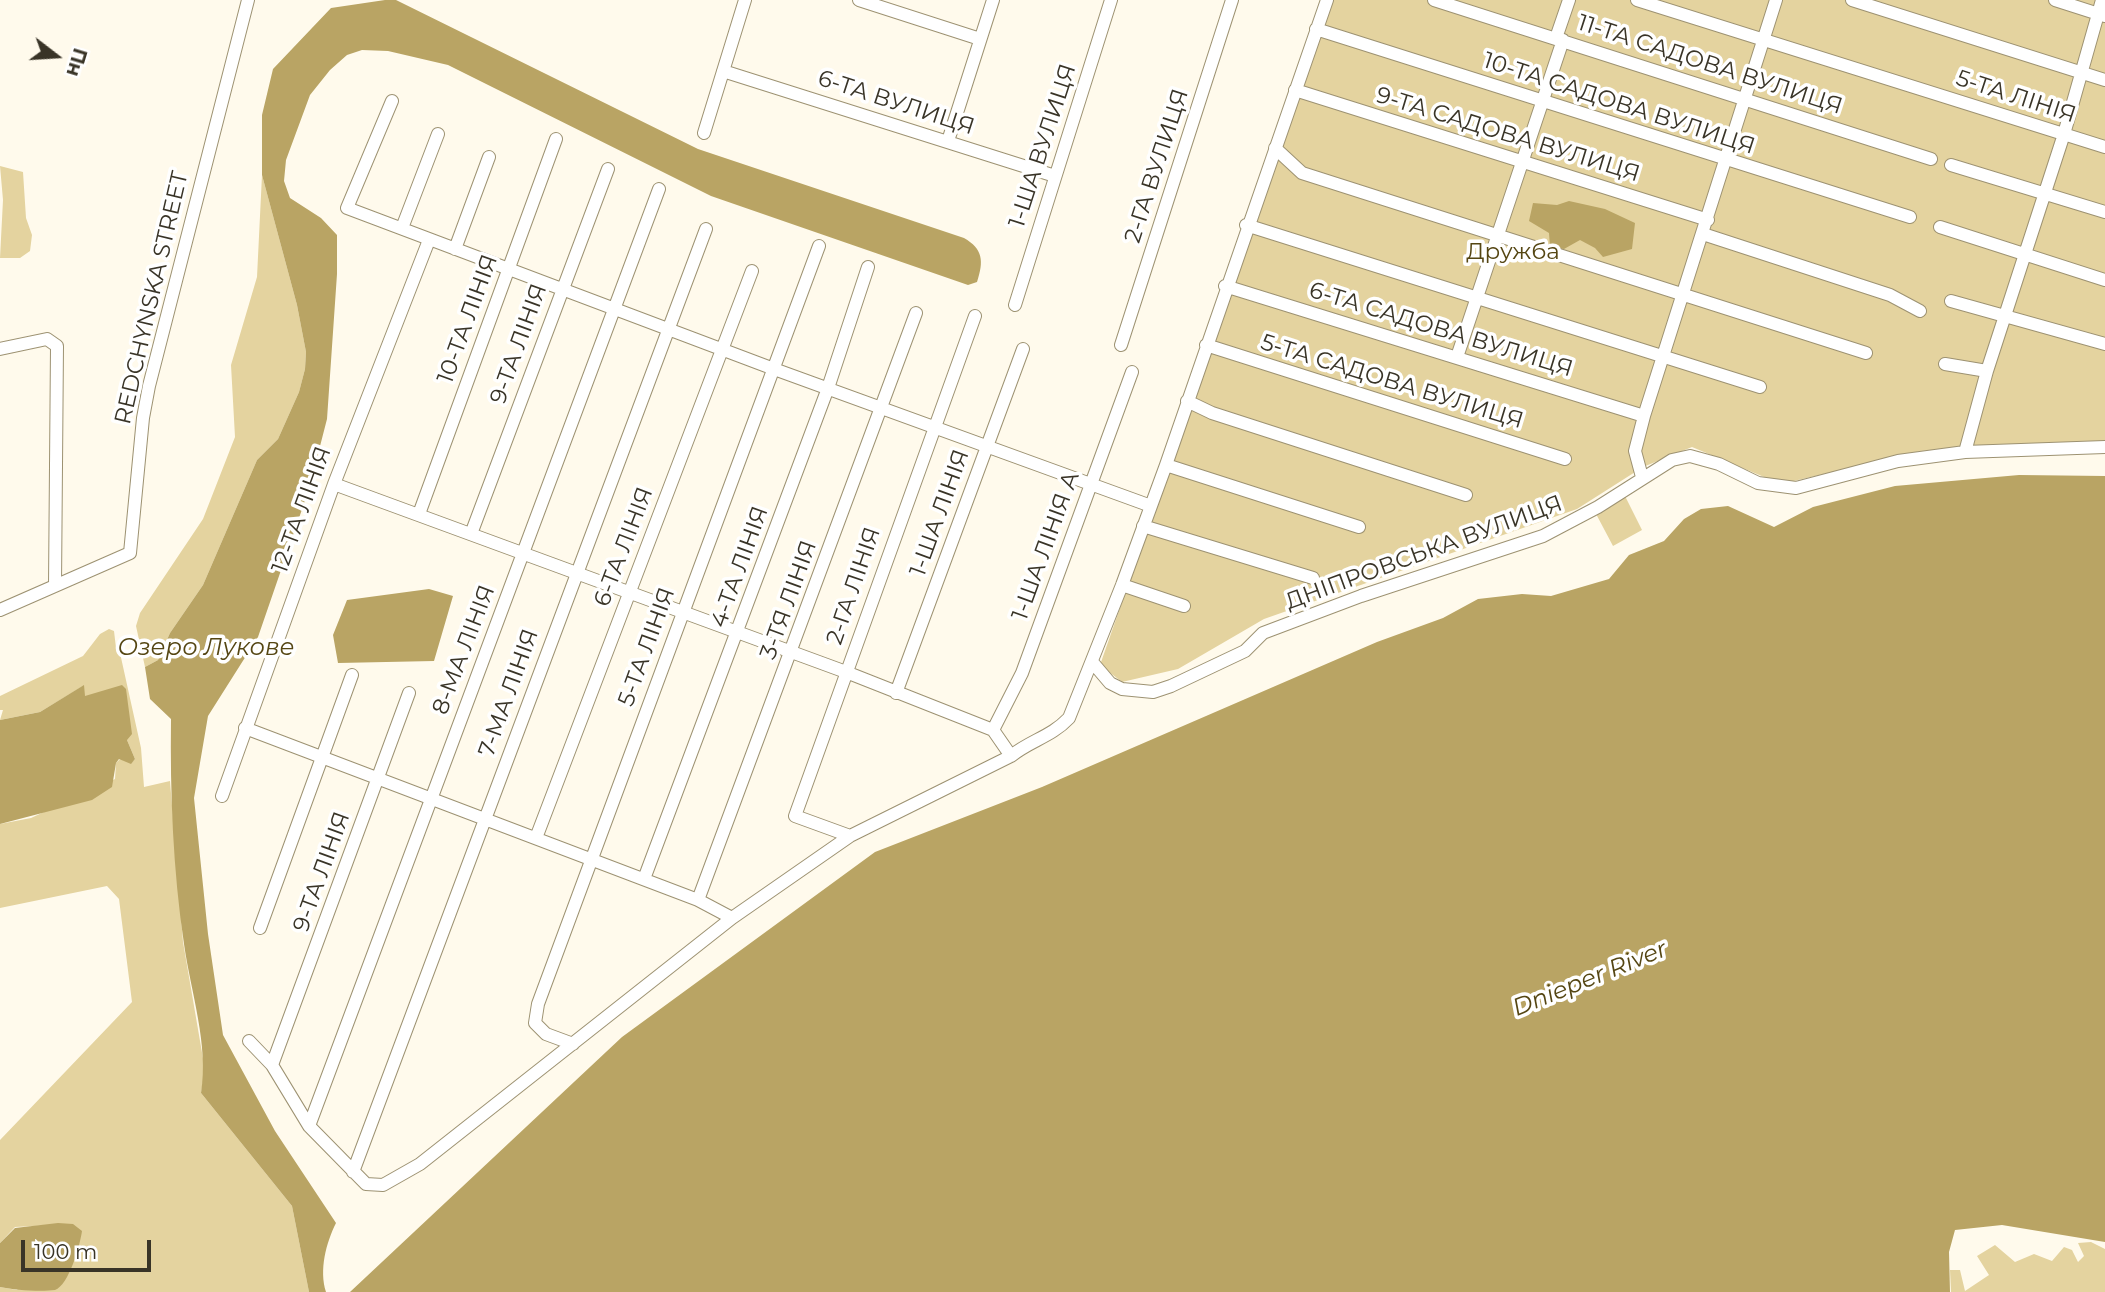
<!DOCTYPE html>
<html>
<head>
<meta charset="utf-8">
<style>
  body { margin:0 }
  #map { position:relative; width:2105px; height:1292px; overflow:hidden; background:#fffaec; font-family:Montserrat,sans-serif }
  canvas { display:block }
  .north { position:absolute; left:21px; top:21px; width:70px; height:70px; -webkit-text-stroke:5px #fff; paint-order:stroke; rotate:107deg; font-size:19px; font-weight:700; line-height:28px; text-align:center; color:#393427 }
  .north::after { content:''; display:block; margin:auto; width:24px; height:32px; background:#393427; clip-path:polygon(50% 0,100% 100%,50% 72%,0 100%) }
  .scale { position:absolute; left:21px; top:1240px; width:130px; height:32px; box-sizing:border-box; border:4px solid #393427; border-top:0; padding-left:9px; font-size:21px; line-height:24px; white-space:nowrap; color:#393427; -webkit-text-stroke:5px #fff; paint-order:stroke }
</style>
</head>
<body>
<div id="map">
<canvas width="2105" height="1292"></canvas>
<div class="north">Пн</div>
<div class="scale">100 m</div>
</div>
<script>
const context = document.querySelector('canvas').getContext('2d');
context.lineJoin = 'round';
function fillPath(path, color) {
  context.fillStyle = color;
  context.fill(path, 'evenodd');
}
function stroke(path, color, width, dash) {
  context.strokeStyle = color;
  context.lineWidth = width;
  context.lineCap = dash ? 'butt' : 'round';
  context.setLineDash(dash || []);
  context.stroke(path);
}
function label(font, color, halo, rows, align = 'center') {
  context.font = font + ' Montserrat,sans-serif';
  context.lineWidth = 7;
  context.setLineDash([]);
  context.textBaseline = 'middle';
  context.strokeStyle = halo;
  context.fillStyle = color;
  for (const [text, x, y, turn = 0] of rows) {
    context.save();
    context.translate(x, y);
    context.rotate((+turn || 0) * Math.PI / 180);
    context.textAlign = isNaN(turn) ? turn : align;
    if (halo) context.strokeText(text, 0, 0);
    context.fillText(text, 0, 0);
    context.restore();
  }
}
const green = new Path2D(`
  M1333 0H2105V443L1921 451 1781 484 1692 447 1643 467 1577 509 1264 619 1178 669 1122 682 1100 665Z
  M0 166 23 172 26 218 32 235 30 251 20 258H0L3 200Z
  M262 175 297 305 306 352 305 369 299 392 278 439 257 460 203 585 170 633 158 660 145 667 136 626 140 613 203 519 235 437 231 365 257 277Z
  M1624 494 1642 530 1613 546 1595 512Z
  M109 629 114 631 116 648 120 653 141 748 144 787 170 781 183 942 205 1070 201 1093 292 1206 309 1292H0V1287L17 1290 73 1224 15 1227 0 1243V1140L132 1002 119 899 107 886 0 908V824L31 818 115 779 116 763 120 759 131 763 135 759 127 740 84 696 83 686 40 712 0 720 3 710H0V696L83 656 100 634Z
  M2091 1242 2105 1249V1292H1951L1950 1270H1960L1965 1291 1989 1275 1977 1256 1995 1245 2015 1262 2034 1254 2052 1261 2064 1247 2072 1250 2078 1262 2084 1256 2078 1243Z`);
const water = new Path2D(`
  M385 0H396L698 149 964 238C983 249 984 261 977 282L968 285 711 196 448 65 388 51 362 50 347 55 330 70 310 95 286 160 284 181 290 198 321 218 337 235V274L327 419 309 489 258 637 208 716 194 798 208 934 223 1035 275 1131 336 1223C326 1243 319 1270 326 1292H309L292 1206 201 1093C209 1045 191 993 184 944 173 870 170 793 171 719L150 699 145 667 158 660 170 633 203 585 257 460 278 439 299 392 305 369 306 352 297 305 262 175V115L273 69 331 8Z
  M1569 201 1605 209 1635 223 1632 249 1603 257 1595 248 1580 240 1564 249 1550 247 1549 233 1529 221 1533 203 1557 205Z
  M2019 475 2105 476V1242L2002 1225 1955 1230 1949 1252 1950 1292H350L622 1037 875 852 1042 787 1377 642 1443 618 1478 599 1522 594 1551 596 1609 579 1629 555 1664 541 1684 519 1701 509 1728 506 1774 527 1813 507 1895 486Z
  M429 589 453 596 434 661 338 663 333 635 347 600Z
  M84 685 85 696 122 685 126 689 132 734 127 740 135 759 131 764 119 759 116 763 112 787 92 800 0 824V720L40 712Z
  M58 1223 73 1224 82 1231C80 1245 69 1285 55 1290 40 1292 15 1290 0 1287V1243L15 1228Z`);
const minor = new Path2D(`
  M859 0 980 39
  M1434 0 1931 159
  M1637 0 2105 147
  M1852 0 2105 80
  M2055 0 2105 16
  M1316 29 1910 217
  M723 71 1055 176
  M1295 90 1708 220
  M392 101 347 208 774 369 1151 506
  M704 133 745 0
  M948 141 993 0
  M1275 148 1302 173 1866 353
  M1951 165 2105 212
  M1246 225 1760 387
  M1940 227 2105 280
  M402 228 438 134
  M1703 234 1890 295 1920 311
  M455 249 489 157
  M1225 286 1644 416
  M1951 301 2105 344
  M1015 305 1111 0
  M1121 345 1232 0
  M1206 345 1565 459
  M0 349 47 339 57 346 55 585
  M1457 357 1563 40 1556 38 1569 0
  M1945 364 1987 371
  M1187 401 1212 413 1466 495
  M1965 452 1987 371 2064 134 2102 0
  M1166 465 1359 527
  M1642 477 1635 451 1644 416 1776 0
  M334 484 846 672 993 730 1011 756
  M419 514 556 139
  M1143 526 1313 578
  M471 534 608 169
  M1122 585 1184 606
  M0 610 130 553 143 418 149 386 248 0
  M1093 663 1110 683 1122 689 1153 692 1171 686 1245 651 1263 633 1361 596 1543 536 1598 507 1672 460 1690 456 1719 464 1758 483 1796 488 1898 461 1965 452 2105 447
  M896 693 1023 349
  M245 728 698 900 732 918
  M993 730 1022 673 1132 372
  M222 796 334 484 429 240
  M850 836 795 816 975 316
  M536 838 752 271
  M644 879 828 388 868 267
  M698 900 916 313
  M260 928 352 675
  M249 1041 272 1065 309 1126 366 1184 383 1185 420 1164 732 918 850 836 1011 756C1031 740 1051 737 1069 718L1122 585 1166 465 1327 0
  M573 1044 546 1034 535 1023 538 1004 819 246
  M272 1065 409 693
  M309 1126 659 189
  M353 1172 706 229`);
const streetNames = [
  ["11-ТА САДОВА ВУЛИЦЯ",1710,65,18],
  ["5-ТА ЛІНІЯ",2016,97,18],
  ["6-ТА ВУЛИЦЯ",896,103,18],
  ["10-ТА САДОВА ВУЛИЦЯ",1619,104,18],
  ["9-ТА САДОВА ВУЛИЦЯ",1508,135,17],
  ["1-ША ВУЛИЦЯ",1043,146,-72],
  ["2-ГА ВУЛИЦЯ",1157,166,-72],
  ["REDCHYNSKA STREET",152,298,-77],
  ["10-ТА ЛІНІЯ",468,319,-70],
  ["6-ТА САДОВА ВУЛИЦЯ",1441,330,17],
  ["9-ТА ЛІНІЯ",519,344,-70],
  ["5-ТА САДОВА ВУЛИЦЯ",1392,382,17],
  ["12-ТА ЛІНІЯ",302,510,-70],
  ["1-ША ЛІНІЯ",940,513,-70],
  ["1-ША ЛІНІЯ А",1046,546,-70],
  ["6-ТА ЛІНІЯ",624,547,-69],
  ["ДНІПРОВСЬКА ВУЛИЦЯ",1424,553,-20],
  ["4-ТА ЛІНІЯ",740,567,-70],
  ["2-ГА ЛІНІЯ",854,586,-71],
  ["3-ТЯ ЛІНІЯ",789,600,-70],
  ["5-ТА ЛІНІЯ",647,647,-70],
  ["8-МА ЛІНІЯ",464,650,-69],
  ["7-МА ЛІНІЯ",509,693,-70],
  ["9-ТА ЛІНІЯ",322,872,-70]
];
const parkNames = [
  ["Дружба",1513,252]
];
const waterNames = [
  ["Озеро Лукове",206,648],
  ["Dnieper River",1590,979,-22]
];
fillPath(green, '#e4d39f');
fillPath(water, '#b9a464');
stroke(minor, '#9d9272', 14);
stroke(minor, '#fff', 12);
label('23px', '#393427', '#fff', streetNames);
label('23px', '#554613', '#fff', parkNames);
label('italic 24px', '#554613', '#fff', waterNames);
</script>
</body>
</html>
